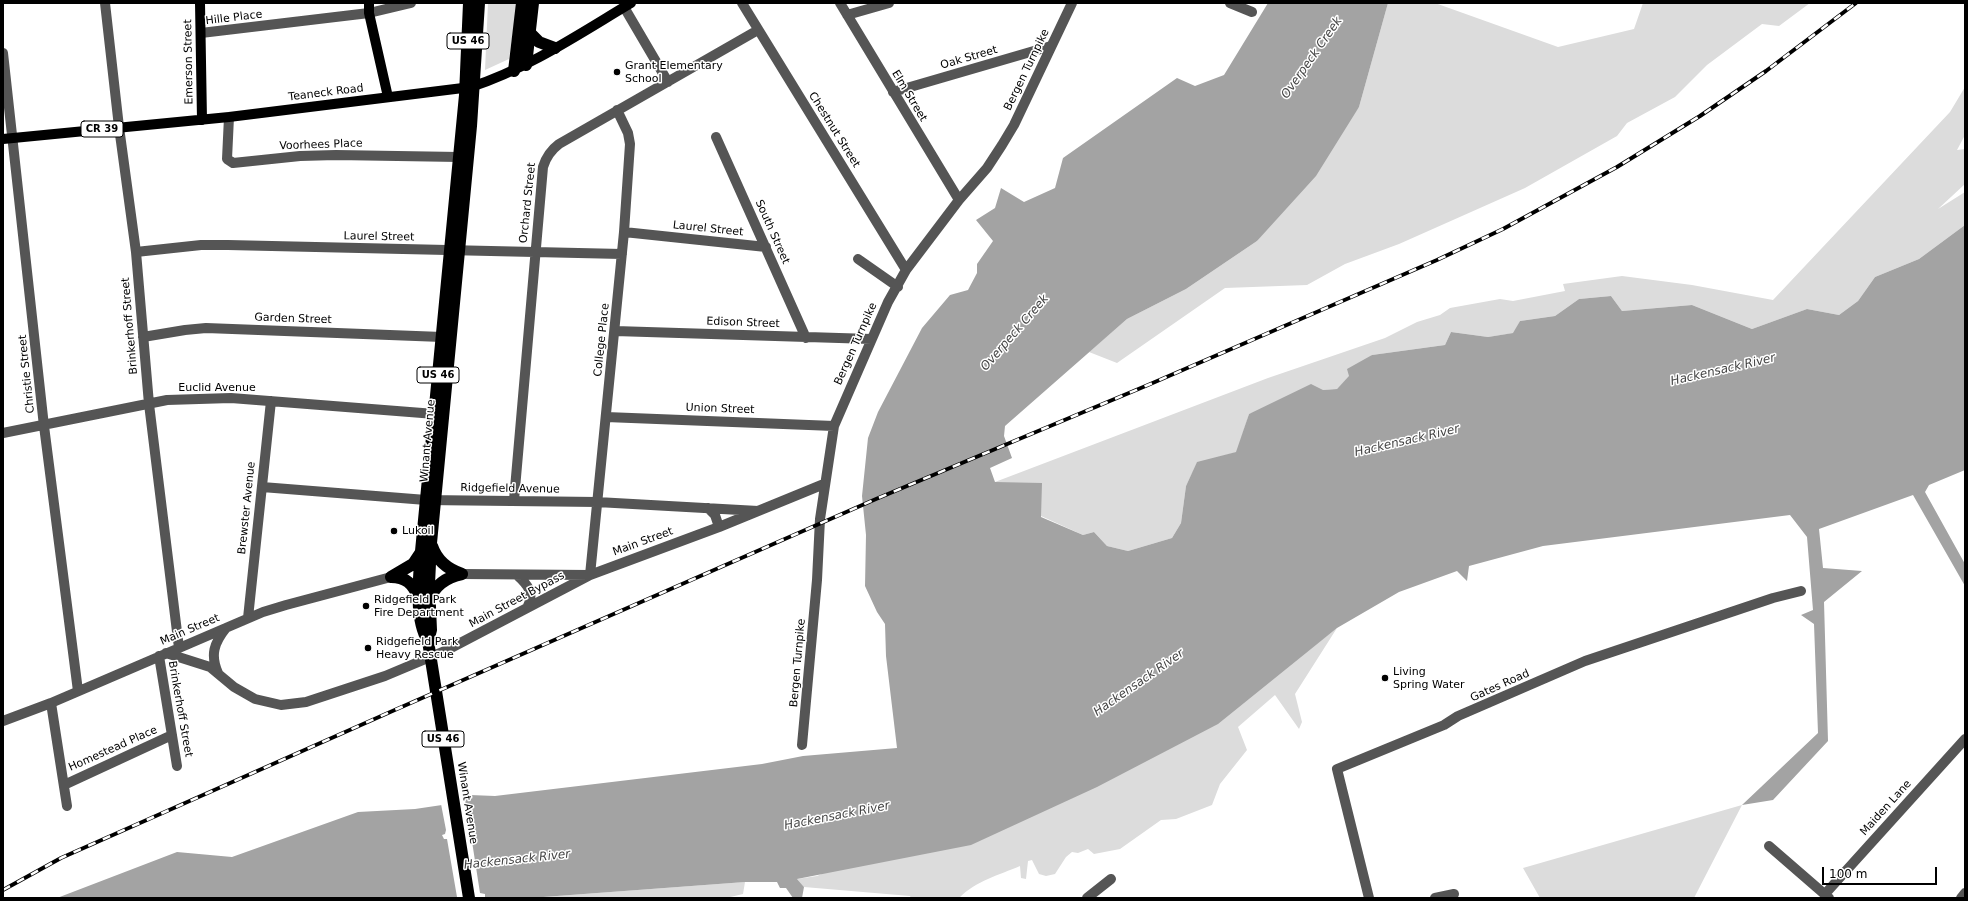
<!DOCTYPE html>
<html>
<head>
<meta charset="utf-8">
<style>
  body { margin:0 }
  #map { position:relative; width:1968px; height:901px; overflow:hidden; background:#fff; font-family:"DejaVu Sans",sans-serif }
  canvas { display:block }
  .frame { position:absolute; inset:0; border:4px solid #000; pointer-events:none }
  .scale { position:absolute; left:1822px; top:867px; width:115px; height:18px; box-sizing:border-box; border:2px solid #000; border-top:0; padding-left:5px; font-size:12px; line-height:14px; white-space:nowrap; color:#000; -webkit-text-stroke:3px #fff; paint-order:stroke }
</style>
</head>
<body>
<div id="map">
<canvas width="1968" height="901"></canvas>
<div class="frame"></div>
<div class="scale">100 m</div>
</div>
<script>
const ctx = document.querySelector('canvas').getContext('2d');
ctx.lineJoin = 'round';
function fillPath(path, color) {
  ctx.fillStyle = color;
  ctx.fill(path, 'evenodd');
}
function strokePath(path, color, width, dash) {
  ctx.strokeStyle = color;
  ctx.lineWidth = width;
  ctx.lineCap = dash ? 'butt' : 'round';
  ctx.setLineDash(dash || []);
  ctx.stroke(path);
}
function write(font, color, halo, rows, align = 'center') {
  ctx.font = font + ' "DejaVu Sans",sans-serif';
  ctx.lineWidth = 3;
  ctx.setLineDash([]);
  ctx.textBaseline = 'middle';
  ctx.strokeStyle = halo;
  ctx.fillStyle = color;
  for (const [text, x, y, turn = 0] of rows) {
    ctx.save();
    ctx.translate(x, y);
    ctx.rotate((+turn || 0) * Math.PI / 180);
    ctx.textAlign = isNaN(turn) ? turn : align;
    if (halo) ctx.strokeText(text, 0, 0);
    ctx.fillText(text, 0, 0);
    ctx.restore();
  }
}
fillPath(new Path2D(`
  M 488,3 L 517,3 L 509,59 L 485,70 Z
  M 1388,3 L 1435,3 L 1558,47 L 1634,29 L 1643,3 L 1810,3 L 1779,26 L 1762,24 L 1707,65 L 1675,97 L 1627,123 L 1617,136 L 1525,188 L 1399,244 L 1345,264 L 1307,285 L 1225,288 L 1117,363 L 1089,352 L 1127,319 L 1186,289 L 1257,241 L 1359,107 Z
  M 1965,87 L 1965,135 L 1957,150 L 1965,149 L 1965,184 L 1938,209 L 1965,192 L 1965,225 L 1919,259 L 1875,277 L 1858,301 L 1839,315 L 1807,309 L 1752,329 L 1692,305 L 1622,311 L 1611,296 L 1579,299 L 1555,316 L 1520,321 L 1514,333 L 1488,337 L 1451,332 L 1445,345 L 1372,355 L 1337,389 L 1323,390 L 1249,414 L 1237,452 L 1197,463 L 1186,486 L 1181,523 L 1172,538 L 1128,551 L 1107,546 L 1094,532 L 1083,535 L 1041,516 L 995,482 L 1268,378 L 1385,338 L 1417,322 L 1440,315 L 1450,308 L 1500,299 L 1513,301 L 1565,291 L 1563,284 L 1622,276 L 1692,285 L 1773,300 L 1950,112 Z
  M 1337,628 L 1295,694 L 1302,722 L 1299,729 L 1275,695 L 1238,727 L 1247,750 L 1220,784 L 1212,805 L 1176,819 L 1161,820 L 1120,849 L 1094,854 L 1088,849 L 1078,853 L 1072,852 L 1066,857 L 1055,874 L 1046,876 L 1039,874 L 1032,860 L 1028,861 L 1026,879 L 1021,878 L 1020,866 C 999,875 976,881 959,898 L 911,898 L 910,896 L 804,887 L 797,879 L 817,876 L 1280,672 Z
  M 1742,805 L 1694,898 L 1540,898 L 1523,868 Z
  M 745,882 L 743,894 L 726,898 L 530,898 Z`), '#dcdcdc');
fillPath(new Path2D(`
  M 1268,3 L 1388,3 L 1359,107 L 1316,176 L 1257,241 L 1186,289 L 1127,319 L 1005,426 L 1004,436 L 1012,458 L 990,468 L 995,482 L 1042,483 L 1041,517 L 1083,535 L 1094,532 L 1107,546 L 1128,551 L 1172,538 L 1181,523 L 1186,486 L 1197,462 L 1236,452 L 1249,414 L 1311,384 L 1323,390 L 1337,389 L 1349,376 L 1347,369 L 1372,355 L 1445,345 L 1451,332 L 1488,337 L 1513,333 L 1520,321 L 1555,316 L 1579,299 L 1611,296 L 1622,311 L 1692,305 L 1752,329 L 1807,309 L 1839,315 L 1858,301 L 1875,277 L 1919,259 L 1965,225 L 1965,470 L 1929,485 L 1925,492 L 1965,564 L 1965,586 L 1913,495 L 1819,529 L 1823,568 L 1862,571 L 1824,602 L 1828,741 L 1773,800 L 1742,805 L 1818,733 L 1814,624 L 1801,615 L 1813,610 L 1807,537 L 1790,515 L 1543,546 L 1469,566 L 1467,581 L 1457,571 L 1399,592 L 1337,628 L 1218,724 L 1097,787 L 971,845 L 797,879 L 804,887 L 802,898 L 793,898 L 786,888 L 780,888 L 777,882 L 745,882 L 530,898 L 57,898 L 177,852 L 232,857 L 358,812 L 415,809 L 442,805 L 470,795 L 495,796 L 762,764 L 803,756 L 897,748 L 886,656 L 885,624 L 877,612 L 865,586 L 866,535 L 862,496 L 868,438 L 878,412 L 922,328 L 950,295 L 968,290 L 977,273 L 977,264 L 993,241 L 976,220 L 995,208 L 1001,188 L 1024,202 L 1055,188 L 1063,158 L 1177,78 L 1195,86 L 1224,75 Z`), '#a3a3a3');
fillPath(new Path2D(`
  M 464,795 L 469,825 L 475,833 L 471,835 L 480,893 L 485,894 L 485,897 L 482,898 L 454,898 L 457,897 L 447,839 L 444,839 L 442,835 L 445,834 L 446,830 L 441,804 Z`), '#fff');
strokePath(new Path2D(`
  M 105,3 L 119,127 L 136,252 L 149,404 L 179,648
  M 742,3 L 906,270
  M 840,3 L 959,200
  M 1230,3 L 1252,12
  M 624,7 L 668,82
  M 847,15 L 889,3
  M 201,33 L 369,13 L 411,3
  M 3,53 L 44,426 L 78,691
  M 893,92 L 1051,46
  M 229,117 L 227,159 L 233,163 L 300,156 L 336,155 L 459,157
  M 716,137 L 806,338
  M 624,232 L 766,247
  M 136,252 L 201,245 L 228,245 L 622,254
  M 858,259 L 898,287
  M 615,331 L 871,339
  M 143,337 L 185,330 L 206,328 L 442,337
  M 606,417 L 834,426
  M 3,433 L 167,400 L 231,398 L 435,414
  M 262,487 L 426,500 L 597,502 L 758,511
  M 514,500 L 543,167 C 546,157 551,150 559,144 L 758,30
  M 708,508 L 715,515 L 719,527
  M 462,574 L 590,575 L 719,527 L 824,484
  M 517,575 C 528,585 535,593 527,608
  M 590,575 L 624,232 L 630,144 L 628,133 L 617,110
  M 248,618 L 271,401
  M 166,653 L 210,667 L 234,687 L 255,699 L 281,705 L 306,702 L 385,676 L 447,650 L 590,575
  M 159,656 L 177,766
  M 218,673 C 210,655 214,643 226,628
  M 51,703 L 67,806
  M 3,721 L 51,703 L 263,612 L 286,605 L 391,577
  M 802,745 L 817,580 L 820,519 L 834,426 L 888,302 L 906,270 L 959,200 L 987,168 L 1002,145 L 1014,125 L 1072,3
  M 64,785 L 172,735
  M 1769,846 L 1829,898
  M 1825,894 L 1965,739
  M 1087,898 L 1111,879
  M 1369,898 L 1337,769 L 1444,725 L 1458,716 L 1585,661 L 1773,598 L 1801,591
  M 1435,898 L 1454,894
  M 1961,898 L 1965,893`), '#555', 10);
strokePath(new Path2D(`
  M 200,3 L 202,120
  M 369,3 L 369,13 L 388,97
  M 3,139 L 229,117 L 471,87 C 529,68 579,34 631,3`), '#000', 10);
strokePath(new Path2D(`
  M 469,3 L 465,95 L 421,551 C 419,576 414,619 428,641 L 469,898
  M 529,32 L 539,42 L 555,48
  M 526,65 L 533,3
  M 514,71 L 522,3
  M 432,546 C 437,561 447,569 462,574
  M 391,577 C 406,577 413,584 418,597
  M 391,577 L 413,564 L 421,552
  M 429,600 C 435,585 447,577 462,574
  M 428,641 L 431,630 L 429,584 L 431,543 L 471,126 L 479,3`), '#000', 12);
const rail = new Path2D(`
  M 3,890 L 61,858 L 397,709 L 876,499 L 1148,385 L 1437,260 L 1503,229 L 1617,167 L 1700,116 L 1766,71 L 1856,3`);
strokePath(rail, '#000', 4);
strokePath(rail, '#fff', 2.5, [8]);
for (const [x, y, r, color] of [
  [617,72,4,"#000"],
  [394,531,4,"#000"],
  [366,606,4,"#000"],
  [368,648,4,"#000"],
  [1385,678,4,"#000"]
]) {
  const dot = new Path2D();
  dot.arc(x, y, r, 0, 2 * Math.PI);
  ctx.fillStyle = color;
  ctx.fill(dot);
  strokePath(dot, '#fff', 1.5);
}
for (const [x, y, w] of [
  [468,41,42],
  [102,129,42],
  [438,375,42],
  [443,739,42]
]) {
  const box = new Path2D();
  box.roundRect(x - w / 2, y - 8, w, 16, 3);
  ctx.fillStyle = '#fff';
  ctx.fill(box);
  strokePath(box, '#000', 1);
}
write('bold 10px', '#000', null, [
  ["US 46",468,41],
  ["CR 39",102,129],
  ["US 46",438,375],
  ["US 46",443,739]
]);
write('11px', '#000', '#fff', [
  ["Hille Place",234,18,-7],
  ["Oak Street",969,58,-16],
  ["Emerson Street",189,62,-91],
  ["Bergen Turnpike",1027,70,-64],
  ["Teaneck Road",326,93,-7],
  ["Elm Street",909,96,59],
  ["Chestnut Street",834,130,58],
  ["Voorhees Place",321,145,-2],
  ["Orchard Street",528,203,-84],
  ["Laurel Street",708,229,6],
  ["South Street",772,232,66],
  ["Laurel Street",379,237,1],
  ["Garden Street",293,319,2],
  ["Edison Street",743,323,2],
  ["Brinkerhoff Street",130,326,-95],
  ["College Place",602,340,-84],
  ["Bergen Turnpike",856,344,-66],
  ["Christie Street",27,374,-96],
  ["Euclid Avenue",217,388],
  ["Union Street",720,409,2],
  ["Winant Avenue",428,441,-85],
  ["Ridgefield Avenue",510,489,1],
  ["Brewster Avenue",247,508,-84],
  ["Main Street",643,542,-20],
  ["Main Street Bypass",517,600,-28],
  ["Main Street",190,630,-23],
  ["Bergen Turnpike",798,663,-85],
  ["Gates Road",1500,686,-24],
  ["Brinkerhoff Street",180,709,80],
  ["Homestead Place",113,749,-24],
  ["Winant Avenue",467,803,81],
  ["Maiden Lane",1886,808,-48]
]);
write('11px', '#000', '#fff', [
  ["Grant Elementary",625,66],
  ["School",625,79],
  ["Lukoil",402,531],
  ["Ridgefield Park",374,600],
  ["Fire Department",374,613],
  ["Ridgefield Park",376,642],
  ["Heavy Rescue",376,655],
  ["Living",1393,672],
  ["Spring Water",1393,685]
], 'left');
write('italic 12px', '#444', '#fff', [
  ["Overpeck Creek",1312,58,-55],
  ["Overpeck Creek",1015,333,-49],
  ["Hackensack River",1723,370,-13],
  ["Hackensack River",1407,441,-13],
  ["Hackensack River",1139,683,-35],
  ["Hackensack River",837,816,-11],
  ["Hackensack River",517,860,-6]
]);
</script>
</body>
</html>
